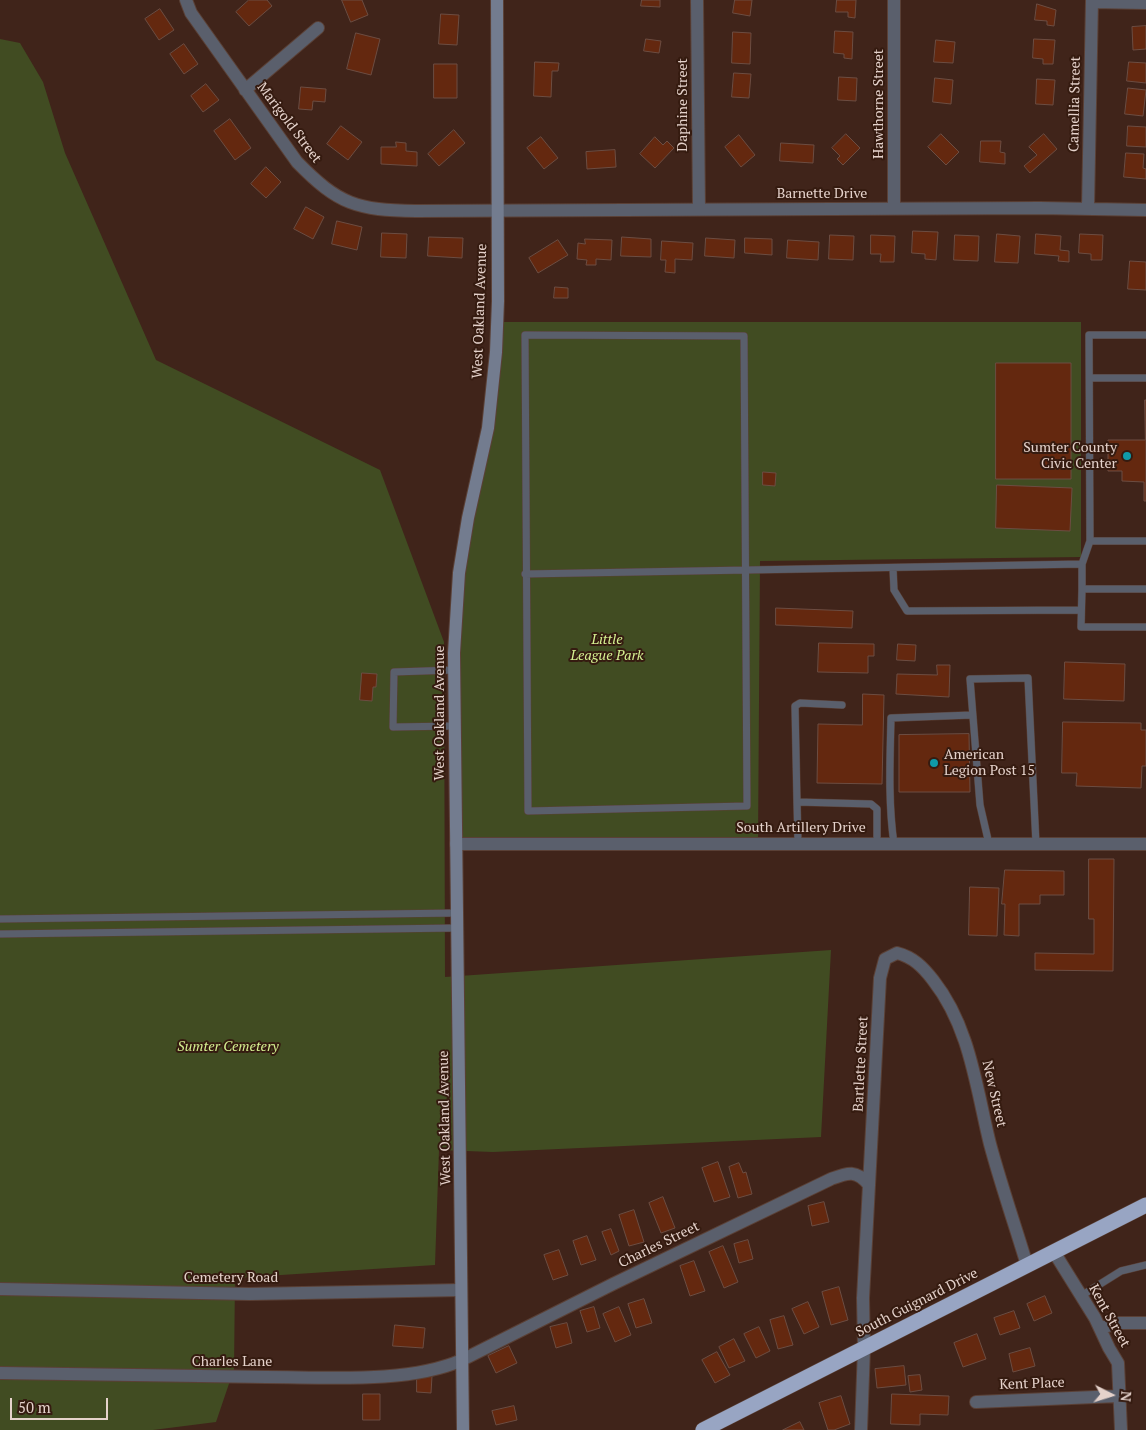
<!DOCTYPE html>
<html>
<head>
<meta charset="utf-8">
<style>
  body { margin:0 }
  #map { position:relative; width:1146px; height:1430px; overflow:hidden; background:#40241a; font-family:"PT Serif",serif }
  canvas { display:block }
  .north { position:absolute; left:1086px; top:1370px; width:50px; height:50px; -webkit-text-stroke:4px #351b10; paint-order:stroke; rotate:95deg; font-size:14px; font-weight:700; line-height:20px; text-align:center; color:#e5d2cb }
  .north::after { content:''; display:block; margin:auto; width:18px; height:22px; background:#e5d2cb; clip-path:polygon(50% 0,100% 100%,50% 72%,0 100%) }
  .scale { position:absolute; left:10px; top:1398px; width:98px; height:22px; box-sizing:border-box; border:2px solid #e5d2cb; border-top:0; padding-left:6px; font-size:15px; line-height:18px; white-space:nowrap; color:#e5d2cb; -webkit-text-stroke:4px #351b10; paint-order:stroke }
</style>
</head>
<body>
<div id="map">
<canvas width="1146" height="1430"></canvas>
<div class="north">N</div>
<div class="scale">50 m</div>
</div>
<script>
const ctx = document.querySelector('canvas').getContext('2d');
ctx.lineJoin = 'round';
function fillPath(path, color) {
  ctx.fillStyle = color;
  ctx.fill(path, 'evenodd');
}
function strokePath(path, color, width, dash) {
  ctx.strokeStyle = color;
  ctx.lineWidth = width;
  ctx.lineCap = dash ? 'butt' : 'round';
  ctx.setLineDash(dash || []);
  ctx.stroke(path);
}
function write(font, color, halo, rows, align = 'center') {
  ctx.font = font + ' "PT Serif",serif';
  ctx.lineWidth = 4;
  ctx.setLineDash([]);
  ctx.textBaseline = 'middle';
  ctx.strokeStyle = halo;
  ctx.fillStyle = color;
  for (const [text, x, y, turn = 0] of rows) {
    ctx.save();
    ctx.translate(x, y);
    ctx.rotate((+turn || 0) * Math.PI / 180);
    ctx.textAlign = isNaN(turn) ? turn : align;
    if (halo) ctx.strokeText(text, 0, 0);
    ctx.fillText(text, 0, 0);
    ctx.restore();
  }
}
fillPath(new Path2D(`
  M 0,39 L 20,43 L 43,82 L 65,153 L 156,360 L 380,470 L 444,642 L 445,977 L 831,950 L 821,1137 L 493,1152 L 439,1150 L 435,1265 L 235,1278 L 234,1369 L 216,1422 L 153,1430 L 0,1430 Z
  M 497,322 L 1081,322 L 1081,557 L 760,561 L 758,843 L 456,844 L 456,603 L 484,452 Z`), '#414c22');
const building = new Path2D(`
  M 249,0 L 267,0 L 272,6 L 249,26 L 236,12 Z
  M 342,0 L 362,0 L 368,15 L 351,22 Z
  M 642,0 L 660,0 L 660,7 L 641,6 Z
  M 735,0 L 752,0 L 750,16 L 733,13 Z
  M 837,0 L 856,0 L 855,18 L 848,17 L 848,12 L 836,12 Z
  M 1037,4 L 1056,10 L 1054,26 L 1047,25 L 1047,21 L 1035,20 Z
  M 160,9 L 174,30 L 159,40 L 145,19 Z
  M 441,14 L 459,15 L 457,45 L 439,44 Z
  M 1146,26 L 1146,49 L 1133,50 L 1132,27 Z
  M 835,31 L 853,32 L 852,59 L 844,58 L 844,54 L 834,53 Z
  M 733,32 L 751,33 L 750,64 L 732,63 Z
  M 356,33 L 380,39 L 371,75 L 347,69 Z
  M 646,39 L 661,41 L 659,53 L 644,51 Z
  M 1034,39 L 1055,40 L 1053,64 L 1043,64 L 1043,59 L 1033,58 Z
  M 936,40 L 955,42 L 953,63 L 934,62 Z
  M 184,44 L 198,64 L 184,74 L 170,54 Z
  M 535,62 L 559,63 L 558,71 L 552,71 L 551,97 L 534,96 Z
  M 1129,62 L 1146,63 L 1146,83 L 1127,81 Z
  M 434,64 L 457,64 L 457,98 L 434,98 Z
  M 734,73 L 751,74 L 749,98 L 732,97 Z
  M 839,77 L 857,78 L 856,101 L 838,100 Z
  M 935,78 L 953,80 L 951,104 L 933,102 Z
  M 1037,79 L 1055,80 L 1053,105 L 1036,104 Z
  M 206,84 L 219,100 L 203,112 L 191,96 Z
  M 301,87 L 326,89 L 325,102 L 313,101 L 312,110 L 299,109 Z
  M 1128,88 L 1146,90 L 1143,116 L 1125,114 Z
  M 230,119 L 251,148 L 235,160 L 214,131 Z
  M 341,126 L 362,142 L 348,160 L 327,144 Z
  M 1128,126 L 1146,127 L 1146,147 L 1127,146 Z
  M 454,130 L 465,143 L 439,166 L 428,154 Z
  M 846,134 L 860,148 L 843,165 L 837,159 L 840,156 L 832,148 Z
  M 941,134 L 959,152 L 946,165 L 928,147 Z
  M 1044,134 L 1057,149 L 1030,173 L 1024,166 L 1037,155 L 1029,147 Z
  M 739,135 L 755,155 L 741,167 L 725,147 Z
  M 541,137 L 558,158 L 544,169 L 527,148 Z
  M 655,137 L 663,145 L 667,141 L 674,148 L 655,168 L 640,154 Z
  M 981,141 L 1001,141 L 1000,152 L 1005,153 L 1005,164 L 980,162 Z
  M 396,142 L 406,143 L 406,151 L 417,152 L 417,166 L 381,164 L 381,147 L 396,147 Z
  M 781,143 L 814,145 L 813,163 L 780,161 Z
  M 615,150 L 616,167 L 587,169 L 586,152 Z
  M 1126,153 L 1144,154 L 1143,168 L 1146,169 L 1146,179 L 1124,177 Z
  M 266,167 L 281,182 L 266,198 L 251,184 Z
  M 306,207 L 324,217 L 313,239 L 294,229 Z
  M 337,221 L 362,227 L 357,250 L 332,244 Z
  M 913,231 L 938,232 L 936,260 L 925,259 L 925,254 L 912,253 Z
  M 382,233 L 407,234 L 406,258 L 381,257 Z
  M 997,234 L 1020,236 L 1018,263 L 995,262 Z
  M 1036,234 L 1061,236 L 1060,250 L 1069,251 L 1069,262 L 1058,261 L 1059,256 L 1035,254 Z
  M 1080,234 L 1103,235 L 1102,260 L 1091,260 L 1091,254 L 1079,253 Z
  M 830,235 L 854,236 L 853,260 L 829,259 Z
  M 871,235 L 895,236 L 894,262 L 880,262 L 881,254 L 871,254 Z
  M 955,235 L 979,236 L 978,261 L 954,260 Z
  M 429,237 L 463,238 L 462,258 L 428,256 Z
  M 622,237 L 651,239 L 651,257 L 621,256 Z
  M 706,238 L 735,240 L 734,258 L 705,256 Z
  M 745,238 L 772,239 L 772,255 L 745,253 Z
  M 585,239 L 612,240 L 611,260 L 596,259 L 596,265 L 586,265 L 587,260 L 577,259 L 578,243 L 585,244 Z
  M 558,240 L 568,255 L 538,273 L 529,258 Z
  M 788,240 L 819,242 L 818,260 L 787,258 Z
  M 662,241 L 693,243 L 692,260 L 675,259 L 675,273 L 665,272 L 666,260 L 661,260 Z
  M 1130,261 L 1146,262 L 1146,290 L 1128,289 Z
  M 555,287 L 568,288 L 568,298 L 554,298 Z
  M 996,363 L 1071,363 L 1071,479 L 996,479 Z
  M 1145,400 L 1146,400 L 1146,501 L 1144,501 L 1144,482 L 1122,481 L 1122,471 L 1108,471 L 1108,440 L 1145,440 Z
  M 763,472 L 776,473 L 775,486 L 763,485 Z
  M 997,485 L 1072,488 L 1070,531 L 996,528 Z
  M 776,608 L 853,611 L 852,628 L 776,625 Z
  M 819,643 L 874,644 L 874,656 L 868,656 L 868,673 L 818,672 Z
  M 898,644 L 916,645 L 915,661 L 897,660 Z
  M 1065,662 L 1125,664 L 1124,701 L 1064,699 Z
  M 937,665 L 950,665 L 949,697 L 896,694 L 897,674 L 937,675 Z
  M 362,673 L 377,674 L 376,687 L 373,687 L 372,701 L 360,700 Z
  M 863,694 L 884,695 L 882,784 L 817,783 L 818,724 L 862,725 Z
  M 1063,722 L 1141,723 L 1141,730 L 1146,730 L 1146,766 L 1142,766 L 1141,788 L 1076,786 L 1077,773 L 1062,773 Z
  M 969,734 L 970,792 L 899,792 L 899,735 Z
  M 1089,859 L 1114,859 L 1113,971 L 1035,970 L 1035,953 L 1094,954 L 1094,919 L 1089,919 Z
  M 1005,870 L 1064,871 L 1064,895 L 1040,895 L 1040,904 L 1019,904 L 1019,936 L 1004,935 L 1005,904 L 1002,904 Z
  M 970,887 L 999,888 L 997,936 L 969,935 Z
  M 718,1162 L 730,1197 L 714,1202 L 702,1168 Z
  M 739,1163 L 743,1173 L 746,1172 L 752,1194 L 738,1198 L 729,1167 Z
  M 663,1197 L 675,1228 L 661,1233 L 649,1203 Z
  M 824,1202 L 829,1222 L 812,1226 L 808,1206 Z
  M 634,1210 L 644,1242 L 629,1246 L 619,1215 Z
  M 611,1229 L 619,1251 L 611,1255 L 602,1232 Z
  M 587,1236 L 596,1260 L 581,1265 L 573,1241 Z
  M 748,1240 L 753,1259 L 739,1263 L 734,1244 Z
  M 723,1246 L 738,1282 L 724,1288 L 709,1252 Z
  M 559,1250 L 568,1275 L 553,1280 L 544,1255 Z
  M 694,1261 L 705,1291 L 690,1296 L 680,1266 Z
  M 839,1287 L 848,1320 L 831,1325 L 822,1292 Z
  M 1045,1296 L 1052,1313 L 1034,1321 L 1027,1304 Z
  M 644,1299 L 652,1323 L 636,1328 L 628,1304 Z
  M 808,1302 L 819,1327 L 804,1334 L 792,1309 Z
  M 594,1307 L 600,1328 L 587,1332 L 580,1311 Z
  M 619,1307 L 631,1335 L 615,1342 L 603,1314 Z
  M 1014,1311 L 1020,1328 L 1000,1335 L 994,1318 Z
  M 784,1316 L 793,1345 L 778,1349 L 770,1320 Z
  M 567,1323 L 572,1343 L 556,1348 L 550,1327 Z
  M 395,1325 L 425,1328 L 423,1348 L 393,1346 Z
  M 759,1327 L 770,1351 L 756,1358 L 744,1334 Z
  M 977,1334 L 986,1359 L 963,1367 L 954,1343 Z
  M 734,1339 L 745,1361 L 729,1368 L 719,1347 Z
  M 509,1346 L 517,1363 L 496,1373 L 488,1356 Z
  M 1030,1348 L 1035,1366 L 1013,1372 L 1009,1354 Z
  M 717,1352 L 730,1375 L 715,1383 L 702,1360 Z
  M 904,1366 L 906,1385 L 877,1388 L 875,1369 Z
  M 417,1375 L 432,1376 L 431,1393 L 417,1392 Z
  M 920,1375 L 922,1390 L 910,1392 L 908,1376 Z
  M 363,1394 L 380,1394 L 380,1420 L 363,1420 Z
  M 892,1394 L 949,1396 L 948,1415 L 920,1414 L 920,1425 L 891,1424 Z
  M 841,1396 L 850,1424 L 834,1430 L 828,1430 L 819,1403 Z
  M 514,1406 L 517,1420 L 496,1425 L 492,1411 Z
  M 800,1422 L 804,1430 L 783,1430 Z`);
fillPath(building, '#64280f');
strokePath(building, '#6c4d42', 1);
const lane = new Path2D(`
  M 525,335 L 744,336 L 747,806 L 528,811 Z
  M 1090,378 L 1146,378
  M 1090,541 L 1146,541
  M 1082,564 L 1090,541 L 1089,335 L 1146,335
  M 893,568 L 894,590 L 907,611 L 1081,610
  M 525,574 L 1082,564 L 1082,589 L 1146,589
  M 1082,589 L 1081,627 L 1146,627
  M 454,670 L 394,672 L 393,727 L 454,726
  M 797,802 L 795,706 L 800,703 L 842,705
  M 798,843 L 797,802 L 871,804 L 877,809 L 877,844
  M 894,844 C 888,802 890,760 891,718 L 972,715
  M 989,844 L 980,805 L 970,679 L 1028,678 L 1036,844
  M 0,919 L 457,913
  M 0,934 L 457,928
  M 1081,1296 L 1121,1271 L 1146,1265`);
const street = new Path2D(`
  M 186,0 L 191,13 L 297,162 C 339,205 357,210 416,211 L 1040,208 L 1146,210
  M 697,0 L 699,209
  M 1092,2 L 1146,3
  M 245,90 L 318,28
  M 894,208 L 894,0
  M 1088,208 L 1092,0
  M 456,844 L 1146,844
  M 1054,1252 L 1095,1318 L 1109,1348 L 1118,1363 L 1121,1430
  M 0,1289 L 250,1294 L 461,1290
  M 1100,1328 L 1119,1323 L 1146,1323
  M 0,1373 C 89,1375 178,1376 266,1377 C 325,1377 408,1384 462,1360 L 613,1284 L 831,1179 C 847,1173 856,1169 869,1185
  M 976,1402 L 1119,1396
  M 861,1430 L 864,1348 L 863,1298 L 880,978 L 885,959 L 897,953 C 913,957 923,967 933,980 C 970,1027 976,1087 990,1144 C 1001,1185 1015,1225 1027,1265`);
const secondary = new Path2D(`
  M 463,1430 L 454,653 L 459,573 L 468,518 L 488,428 L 496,352 L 498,301 L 497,0`);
const highway = new Path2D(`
  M 703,1430 L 1146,1205`);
strokePath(lane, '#5a4036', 8);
strokePath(street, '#5a4036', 14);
strokePath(secondary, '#5a4036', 14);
strokePath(highway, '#5a4036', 16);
strokePath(lane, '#5a5f6c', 7);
strokePath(street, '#5a5f6c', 12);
strokePath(secondary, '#737c8f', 12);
strokePath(highway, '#98a5c3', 15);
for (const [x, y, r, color] of [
  [1127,456,5,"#0f9aa8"],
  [934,763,5,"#0f9aa8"]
]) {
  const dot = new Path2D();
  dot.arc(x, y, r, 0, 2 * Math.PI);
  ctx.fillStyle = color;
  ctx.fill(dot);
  strokePath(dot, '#351b10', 2);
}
write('14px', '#e5d2cb', '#351b10', [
  ["Hawthorne Street",879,104,-90],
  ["Camellia Street",1075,104,-89],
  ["Daphine Street",683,105,-90],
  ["Marigold Street",289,123,53],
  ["Barnette Drive",822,194],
  ["West Oakland Avenue",480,311,-88],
  ["West Oakland Avenue",440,713,-90],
  ["South Artillery Drive",801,828],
  ["Bartlette Street",861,1064,-87],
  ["New Street",994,1094,77],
  ["West Oakland Avenue",445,1118,-91],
  ["Charles Street",659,1245,-26],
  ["Cemetery Road",231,1278],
  ["South Guignard Drive",917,1303,-27],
  ["Kent Street",1109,1316,61],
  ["Charles Lane",232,1362],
  ["Kent Place",1032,1384,-2]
]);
write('14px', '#e5d2cb', '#351b10', [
  ["Sumter County",1117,448],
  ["Civic Center",1117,464],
  ["American",944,755,"left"],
  ["Legion Post 15",944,771,"left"]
], 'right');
write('italic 14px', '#d5f191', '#351b10', [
  ["Little",607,640],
  ["League Park",607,656],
  ["Sumter Cemetery",228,1047]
]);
</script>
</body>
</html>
